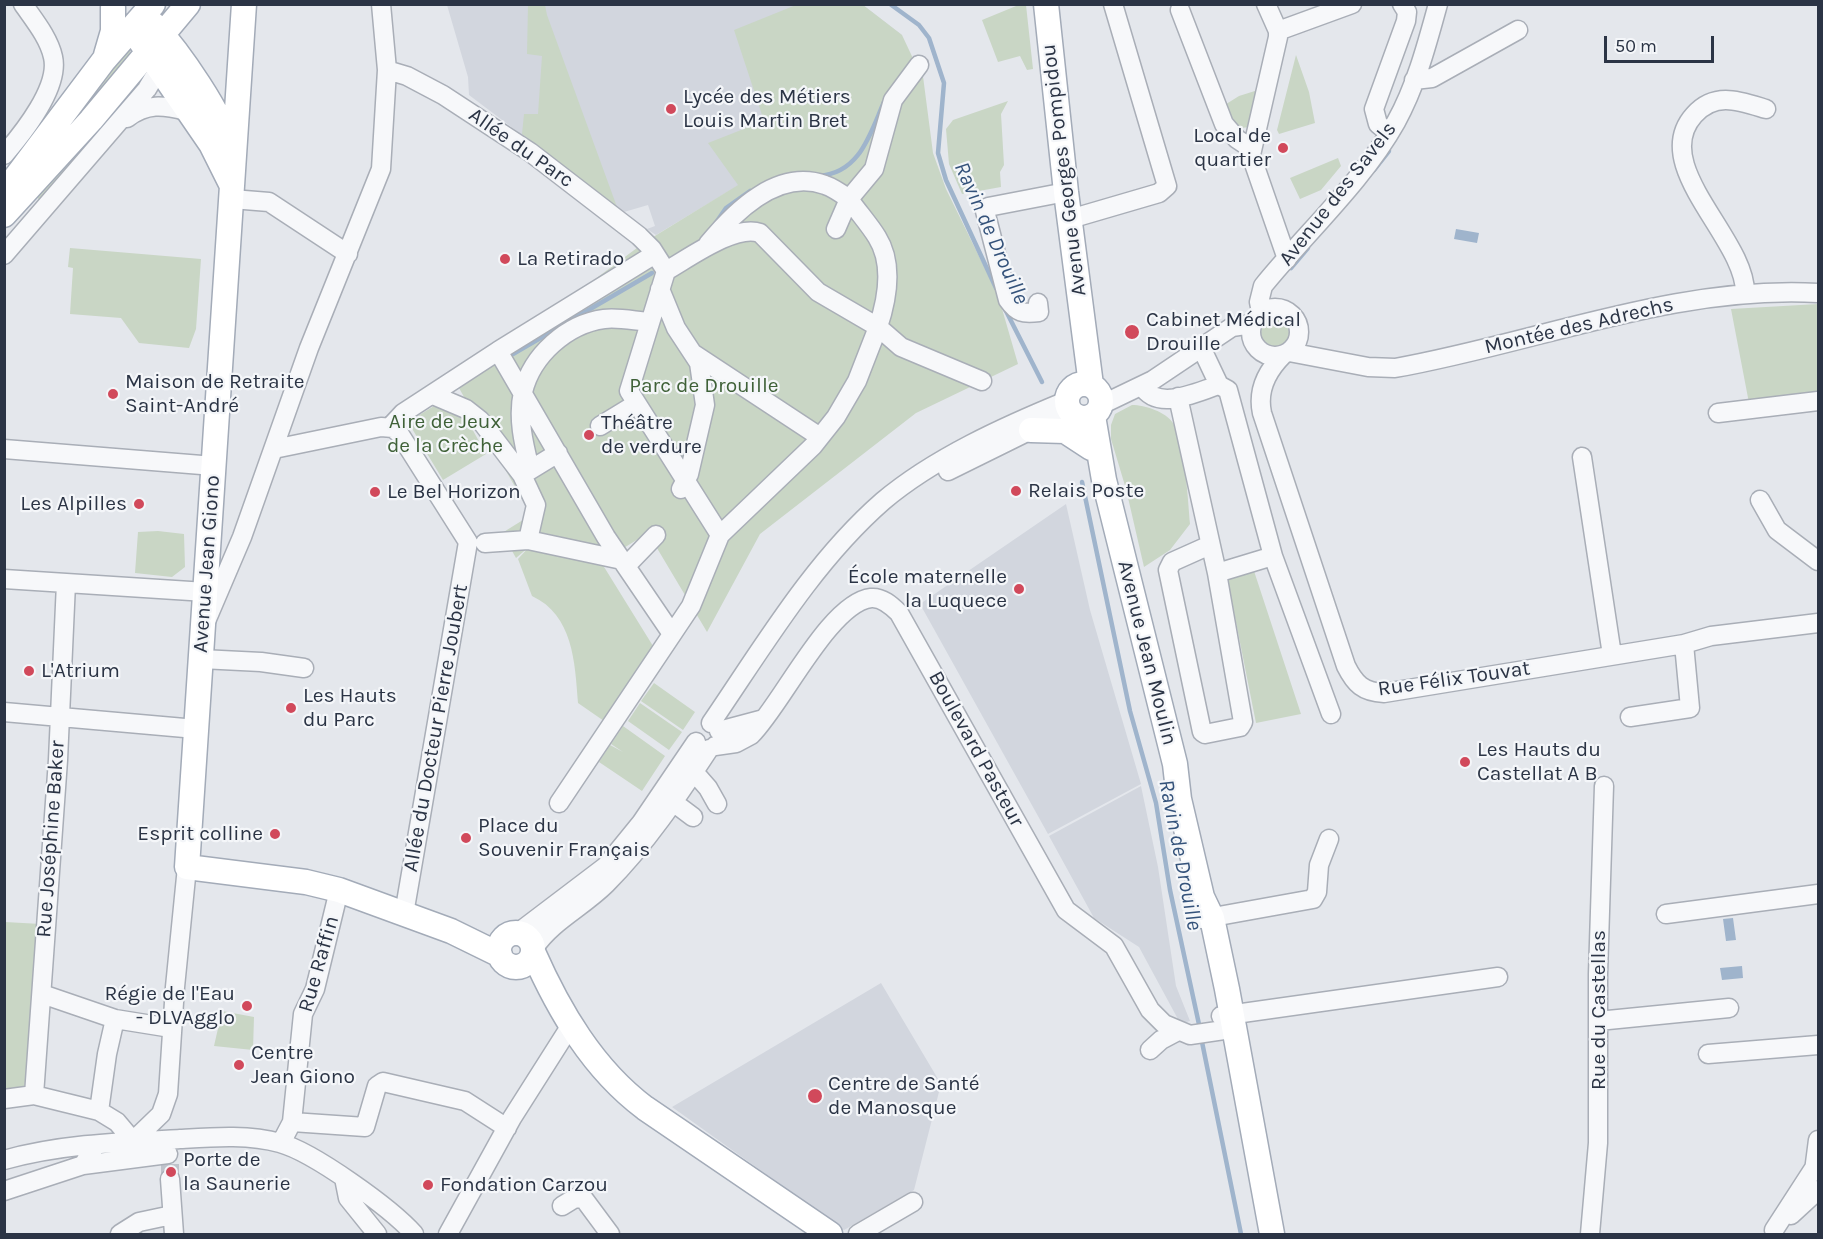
<!DOCTYPE html>
<html>
<head>
<meta charset="utf-8">
<style>
  body { margin:0 }
  #map { position:relative; width:1823px; height:1239px; overflow:hidden; background:#e4e7ec; font-family:Karla,sans-serif }
  canvas { display:block }
  .frame { position:absolute; inset:0; border:6px solid #2b3445; pointer-events:none }
  .scale { position:absolute; left:1604px; top:36px; width:110px; height:27px; box-sizing:border-box; border:3px solid #2b3445; border-top:0; padding-left:8px; font-size:18px; line-height:21px; white-space:nowrap; color:#2b3445; -webkit-text-stroke:4px #f4f6f9; paint-order:stroke }
</style>
</head>
<body>
<div id="map">
<canvas width="1823" height="1239"></canvas>
<div class="frame"></div>
<div class="scale">50 m</div>
</div>
<script>
const ctx = document.querySelector('canvas').getContext('2d');
ctx.lineJoin = 'round';
function fillPath(path, color) {
  ctx.fillStyle = color;
  ctx.fill(path, 'evenodd');
}
function strokePath(path, color, width, dash) {
  ctx.strokeStyle = color;
  ctx.lineWidth = width;
  ctx.lineCap = dash ? 'butt' : 'round';
  ctx.setLineDash(dash || []);
  ctx.stroke(path);
}
function write(font, color, halo, rows, align = 'center') {
  ctx.font = font + ' Karla,sans-serif';
  ctx.lineWidth = 4.5;
  ctx.setLineDash([]);
  ctx.textBaseline = 'middle';
  ctx.strokeStyle = halo;
  ctx.fillStyle = color;
  for (const [text, x, y, turn = 0] of rows) {
    ctx.save();
    ctx.translate(x, y);
    ctx.rotate((+turn || 0) * Math.PI / 180);
    ctx.textAlign = isNaN(turn) ? turn : align;
    if (halo) ctx.strokeText(text, 0, 0);
    ctx.fillText(text, 0, 0);
    ctx.restore();
  }
}
fillPath(new Path2D(`
  M 447,5 L 863,5 L 902,35 L 739,185 L 656,235 L 647,229 L 655,226 L 648,205 L 624,212 L 469,95 L 468,77 Z
  M 1066,504 L 1090,610 L 1141,784 L 1048,834 L 920,604 Z
  M 1141,786 L 1158,867 L 1176,986 L 1190,1021 L 1183,1023 L 1179,1021 L 1139,947 L 1094,918 L 1049,836 Z
  M 881,983 L 941,1084 L 914,1190 L 844,1230 L 672,1107 Z`), '#d2d6de');
fillPath(new Path2D(`
  M 1021,4 L 1026,5 L 1033,69 L 1027,70 L 1020,56 L 998,62 L 982,20 Z
  M 528,5 L 545,5 L 547,15 L 617,207 L 522,134 L 524,114 L 538,114 L 542,56 L 527,54 Z
  M 796,5 L 863,5 L 902,35 L 917,67 L 921,61 L 933,153 L 946,189 L 998,295 L 1018,364 L 916,413 L 760,534 L 707,632 L 648,533 L 601,562 L 653,646 L 604,721 L 578,703 C 575,662 573,615 532,596 L 518,559 L 530,546 L 516,558 L 502,533 L 531,515 L 455,381 L 545,311 L 579,291 L 645,242 L 738,185 L 708,143 L 764,121 L 734,30 Z
  M 126,45 L 134,57 L 37,169 Z
  M 1296,55 L 1309,92 L 1315,123 L 1279,134 L 1277,130 Z
  M 143,69 L 148,78 L 41,201 L 34,195 Z
  M 1258,90 L 1250,127 L 1232,129 L 1223,106 L 1239,96 Z
  M 1008,101 L 1001,114 L 1004,165 L 1000,172 L 1001,187 L 962,194 L 949,164 L 946,129 L 953,120 Z
  M 1338,158 L 1341,166 L 1321,190 L 1300,199 L 1290,178 Z
  M 70,248 L 201,259 L 196,329 L 189,348 L 139,343 L 121,318 L 70,314 L 73,268 L 68,267 Z
  M 1818,304 L 1818,395 L 1749,403 L 1731,309 Z
  M1261 333a14 14 0 1 1 28 0a14 14 0 1 1-28 0Z
  M 442,401 L 465,416 L 486,454 L 443,480 L 408,422 Z
  M 1132,405 C 1145,405 1166,412 1173,423 C 1185,443 1188,500 1190,524 L 1170,550 L 1144,567 L 1126,489 L 1111,439 L 1111,425 L 1115,414 Z
  M 158,531 L 184,534 L 185,567 L 172,577 L 135,573 L 138,532 Z
  M 1254,571 L 1301,714 L 1256,723 L 1227,577 Z
  M 654,683 L 695,712 L 683,730 L 641,701 Z
  M 640,703 L 682,732 L 669,750 L 628,721 Z
  M 623,726 L 665,756 L 642,791 L 599,762 L 610,745 L 623,752 L 611,744 Z
  M 5,922 L 41,924 L 24,1091 L 5,1093 Z
  M 222,1011 L 254,1017 L 253,1050 L 214,1046 Z`), '#c9d6c5');
fillPath(new Path2D(`
  M 1456,229 L 1479,233 L 1477,243 L 1454,239 Z
  M 1733,918 L 1736,940 L 1726,941 L 1723,919 Z
  M 1742,966 L 1743,978 L 1722,980 L 1720,968 Z`), '#9fb4cc');
strokePath(new Path2D(`
  M 890,4 L 919,25 L 929,38 L 944,83 L 938,153 L 946,180 L 996,288
  M 1374,170 L 1389,151
  M 819,176 C 860,173 870,134 884,102
  M 715,224 L 726,208 L 750,191
  M 1291,268 L 1308,248
  M 1005,309 L 1042,382
  M 513,354 L 652,273
  M 1082,482 L 1130,711 L 1156,803 L 1170,890 L 1200,1029
  M 1201,1037 L 1241,1234`), '#9fb4cc', 4.5);
strokePath(new Path2D(`
  M 170,1164 L 170,1179`), '#bfc3cb', 18, [18, 9]);
const minor = new Path2D(`
  M 1266,4 L 1278,31 L 1278,37 L 1251,155 L 1287,259
  M 1180,10 L 1224,124 L 1237,139 L 1252,149
  M 1278,31 L 1352,4
  M 387,70 L 407,76 L 443,95 L 530,152 L 639,236 L 652,249 L 666,271 L 629,391 L 720,535
  M 1414,80 L 1432,78 L 1518,30
  M 127,118 C 147,103 163,105 186,111
  M 1389,133 L 1378,124 L 1374,109 L 1406,21 L 1407,12 L 1402,4
  M 4,155 C 23,133 60,87 53,57 C 49,38 34,20 23,4
  M 232,199 L 269,202 L 348,254
  M 849,199 C 858,212 869,224 877,237 C 894,264 887,300 878,327 L 901,347 L 982,381
  M 1070,219 L 1159,193 L 1167,186 L 1113,4
  M 836,229 L 849,199
  M 708,244 C 735,211 778,168 825,185 C 834,188 842,194 849,199 L 874,169 L 893,100 L 919,65
  M 655,254 L 498,351 L 606,537 L 672,634
  M 4,255 L 147,89 L 159,69
  M 660,289 L 676,328 L 699,363 L 705,405 L 689,474 L 681,489
  M 1745,294 C 1747,239 1648,166 1694,115 C 1715,91 1740,101 1766,109
  M 1038,303 L 1039,312 C 1023,314 1017,313 1008,300 L 985,211 L 988,207 L 1066,192
  M1251 332a24 24 0 1 1 48 0a24 24 0 1 1-48 0Z
  M 1261,312 L 1259,302 L 1263,286 C 1306,233 1363,181 1396,122 C 1416,86 1427,44 1438,4
  M 1201,347 L 1219,385 L 1228,390 L 1273,556
  M 1289,352 L 1368,367 L 1395,368 C 1536,343 1674,285 1818,293
  M 694,354 L 820,437
  M 1283,355 C 1268,370 1257,390 1262,413 L 1346,666 C 1355,684 1363,692 1384,693 L 1684,644 L 1711,636 L 1818,623
  M 1142,386 C 1158,412 1196,392 1219,385
  M 433,395 L 466,409 L 480,420 L 522,475 L 558,453
  M 1178,397 L 1217,573 L 1243,722 L 1240,727 L 1205,734 L 1202,732 L 1168,570 L 1172,562 L 1210,545
  M 1101,405 L 1153,380 L 1232,327 L 1252,324
  M 1718,413 L 1818,401
  M 600,426 L 636,404
  M 390,427 L 403,413 L 498,351
  M 4,449 L 214,466
  M 274,449 L 381,427 L 393,428 L 399,433 L 468,542 L 404,914
  M 1582,457 L 1612,655
  M 530,469 C 524,445 517,418 523,392 C 532,355 567,324 604,319 C 618,317 635,321 650,322
  M 948,471 L 1031,430 L 1073,415
  M 522,475 L 536,505 L 528,540 L 622,560
  M 1760,500 L 1777,530 L 1818,561
  M 485,543 L 528,540
  M 626,566 L 656,535
  M 1217,573 L 1273,556 L 1331,714
  M 4,579 L 206,592
  M 207,619 L 242,537 L 309,348 L 381,169 L 387,70 L 381,4
  M 201,659 L 261,662 L 304,668
  M 4,712 L 196,729
  M 1630,717 L 1690,708 L 1684,644
  M 711,723 C 763,647 813,562 883,501 C 934,458 1005,426 1066,401
  M 719,731 L 764,719
  M 715,746 L 736,743 L 751,735 C 781,706 829,603 871,598 C 882,597 891,605 899,613 L 1066,910 L 1114,946 L 1150,1010 L 1164,1024 L 1190,1035 L 1224,1030
  M 694,772 L 708,788 L 717,804
  M 673,802 L 693,817
  M 559,803 L 691,606 L 720,535 L 813,446 L 836,417 L 857,381 L 878,327 L 818,292 L 760,233 C 735,224 689,258 666,271
  M 1666,914 L 1818,894
  M 1202,919 L 1313,899 L 1317,892 L 1319,865 L 1329,839
  M 519,932 L 606,866 L 641,823 L 696,742
  M 534,948 C 552,921 583,907 606,884 C 646,844 678,796 709,749
  M 42,994 L 115,1019 L 171,1028
  M 1221,1016 L 1498,977
  M 1598,1021 L 1729,1008
  M 1150,1050 L 1161,1040 L 1178,1031
  M 1708,1054 L 1818,1045
  M 34,1095 L 58,760 L 66,583
  M 4,1099 L 34,1095 L 99,1111 L 117,1122 L 133,1141
  M 99,1111 L 107,1054 L 115,1019
  M 292,1122 L 365,1127 L 377,1086 L 383,1082 L 465,1101 L 507,1128
  M 133,1141 L 161,1114 L 168,1094 L 175,987 L 187,867
  M 281,1143 L 292,1122 L 303,1014 L 315,989 L 339,890
  M 4,1160 C 61,1144 122,1142 180,1139 C 212,1137 249,1134 280,1143 C 313,1152 391,1208 414,1234
  M 83,1165 L 168,1154
  M 1814,1171 L 1818,1140
  M 344,1178 L 348,1198 L 377,1234
  M 170,1179 L 174,1234
  M 4,1191 L 83,1165 L 95,1146
  M 562,1206 L 575,1198 L 584,1199 L 610,1234
  M 1791,1215 L 1818,1190
  M 1774,1230 L 1818,1162
  M 120,1234 L 139,1222 L 172,1215
  M 448,1234 L 512,1118 L 571,1025
  M 858,1234 L 913,1202
  M 1590,1234 L 1598,1143 L 1598,974 L 1604,786`);
const major = new Path2D(`
  M 244,4 L 187,867 L 306,882 L 339,890 L 451,931 L 500,955
  M 1046,4 L 1066,192 L 1091,385
  M 153,24 C 178,51 224,116 232,152
  M 141,42 L 211,144 L 231,184
  M 106,55 L 113,31 L 113,7
  M 4,193 L 104,60 L 153,4
  M 4,215 L 91,120 L 188,4
  M1067 401a17 17 0 1 1 34 0a17 17 0 1 1-34 0Z
  M 1093,416 L 1104,480 L 1175,764 L 1179,799 L 1202,897 L 1212,918 L 1227,989 L 1272,1234
  M 1031,430 L 1065,431 L 1091,448
  M499 950a17 17 0 1 1 34 0a17 17 0 1 1-34 0Z
  M 533,952 C 559,1011 593,1069 645,1108 L 830,1234`);
strokePath(minor, '#a9aeb7', 21);
strokePath(major, '#a3abb8', 27);
strokePath(minor, '#f7f8fa', 18);
strokePath(major, '#fff', 24);
for (const [x, y, r, color] of [
  [671,109,6,"#d1495b"],
  [1283,148,6,"#d1495b"],
  [505,259,6,"#d1495b"],
  [1132,332,8,"#d1495b"],
  [113,394,6,"#d1495b"],
  [589,435,6,"#d1495b"],
  [1016,491,6,"#d1495b"],
  [375,492,6,"#d1495b"],
  [139,504,6,"#d1495b"],
  [1019,589,6,"#d1495b"],
  [29,671,6,"#d1495b"],
  [291,708,6,"#d1495b"],
  [1465,762,6,"#d1495b"],
  [275,834,6,"#d1495b"],
  [466,838,6,"#d1495b"],
  [247,1006,6,"#d1495b"],
  [239,1065,6,"#d1495b"],
  [815,1096,8,"#d1495b"],
  [171,1172,6,"#d1495b"],
  [428,1185,6,"#d1495b"]
]) {
  const dot = new Path2D();
  dot.arc(x, y, r, 0, 2 * Math.PI);
  ctx.fillStyle = color;
  ctx.fill(dot);
  strokePath(dot, '#f4f6f9', 2);
}
write('21px', '#2b3445', '#f4f6f9', [
  ["Lycée des Métiers",683,97],
  ["Louis Martin Bret",683,121],
  ["Local de",1271,136,"right"],
  ["quartier",1271,160,"right"],
  ["La Retirado",517,259],
  ["Cabinet Médical",1146,320],
  ["Drouille",1146,344],
  ["Maison de Retraite",125,382],
  ["Saint-André",125,406],
  ["Théâtre",601,423],
  ["de verdure",601,447],
  ["Relais Poste",1028,491],
  ["Le Bel Horizon",387,492],
  ["Les Alpilles",127,504,"right"],
  ["École maternelle",1007,577,"right"],
  ["la Luquece",1007,601,"right"],
  ["L'Atrium",41,671],
  ["Les Hauts",303,696],
  ["du Parc",303,720],
  ["Les Hauts du",1477,750],
  ["Castellat A B",1477,774],
  ["Place du",478,826],
  ["Souvenir Français",478,850],
  ["Esprit colline",263,834,"right"],
  ["Régie de l'Eau",235,994,"right"],
  ["- DLVAgglo",235,1018,"right"],
  ["Centre",251,1053],
  ["Jean Giono",251,1077],
  ["Centre de Santé",828,1084],
  ["de Manosque",828,1108],
  ["Porte de",183,1160],
  ["la Saunerie",183,1184],
  ["Fondation Carzou",440,1185]
], 'left');
write('21px', '#2b3445', '#f4f6f9', [
  ["Allée du Parc",521,148,35],
  ["Avenue Georges Pompidou",1064,170,-97],
  ["Avenue des Savels",1338,194,-52],
  ["Montée des Adrechs",1579,326,-13],
  ["Avenue Jean Giono",207,564,-86],
  ["Avenue Jean Moulin",1147,653,76],
  ["Rue Félix Touvat",1454,679,-8],
  ["Allée du Docteur Pierre Joubert",436,728,-80],
  ["Boulevard Pasteur",976,749,61],
  ["Rue Joséphine Baker",51,839,-86],
  ["Rue Raffin",319,964,-74],
  ["Rue du Castellas",1599,1010,-90]
]);
write('21px', '#3f6138', '#f4f6f9', [
  ["Parc de Drouille",704,386],
  ["Aire de Jeux",445,422],
  ["de la Crèche",445,446]
]);
write('italic 22px', '#34527a', '#f4f6f9', [
  ["Ravin de Drouille",991,233,66],
  ["Ravin de Drouille",1180,855,79]
]);
</script>
</body>
</html>
